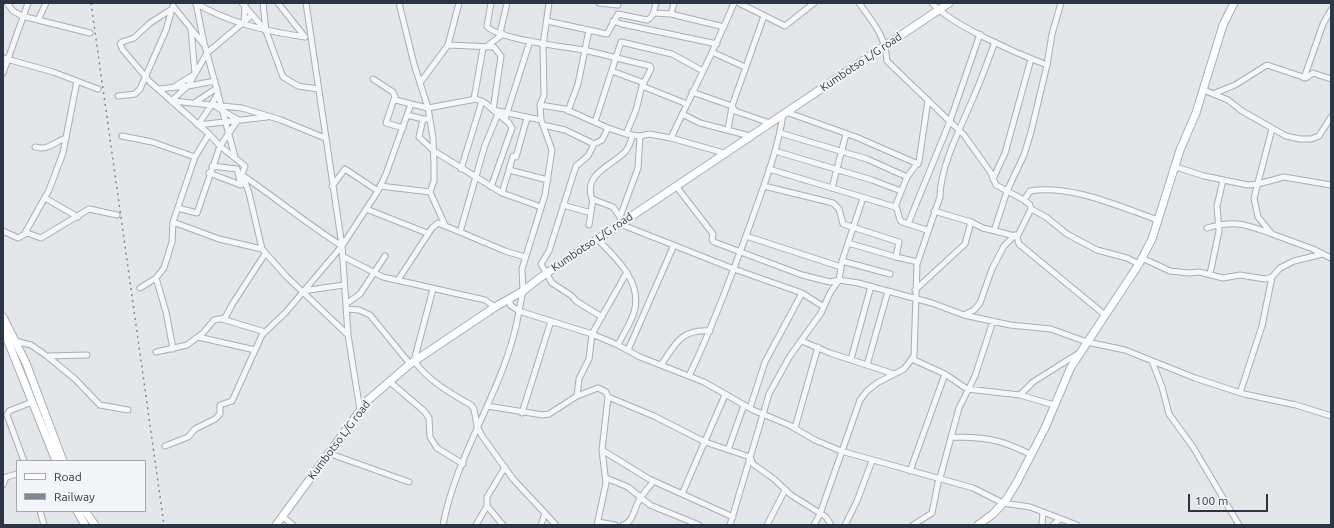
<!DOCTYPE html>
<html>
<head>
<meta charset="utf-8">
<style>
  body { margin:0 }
  #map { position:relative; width:1334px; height:528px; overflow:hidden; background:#e3e7ea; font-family:Ubuntu,sans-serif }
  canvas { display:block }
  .frame { position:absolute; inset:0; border:4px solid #2c3642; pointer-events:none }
  .legend { position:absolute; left:16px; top:460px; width:130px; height:52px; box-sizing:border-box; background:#f3f5f8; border:1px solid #a3a9af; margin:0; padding:5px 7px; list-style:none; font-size:12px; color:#2c3642 }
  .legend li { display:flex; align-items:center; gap:8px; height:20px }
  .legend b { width:20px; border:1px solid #a3a9af }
  .scale { position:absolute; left:1188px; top:494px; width:80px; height:18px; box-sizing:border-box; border:2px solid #2c3642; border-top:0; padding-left:5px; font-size:12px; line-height:14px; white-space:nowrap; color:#2c3642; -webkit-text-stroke:3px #f3f5f8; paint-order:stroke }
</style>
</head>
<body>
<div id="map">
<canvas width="1334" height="528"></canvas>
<div class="frame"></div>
<ul class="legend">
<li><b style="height:5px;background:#fff"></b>Road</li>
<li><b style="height:5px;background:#7d8893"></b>Railway</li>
</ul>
<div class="scale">100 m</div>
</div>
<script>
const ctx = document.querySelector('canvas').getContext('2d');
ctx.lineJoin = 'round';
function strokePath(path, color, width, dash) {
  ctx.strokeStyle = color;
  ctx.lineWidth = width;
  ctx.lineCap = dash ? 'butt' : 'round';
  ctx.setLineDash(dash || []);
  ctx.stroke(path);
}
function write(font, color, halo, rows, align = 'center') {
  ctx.font = font + ' Ubuntu,sans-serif';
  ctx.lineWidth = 4;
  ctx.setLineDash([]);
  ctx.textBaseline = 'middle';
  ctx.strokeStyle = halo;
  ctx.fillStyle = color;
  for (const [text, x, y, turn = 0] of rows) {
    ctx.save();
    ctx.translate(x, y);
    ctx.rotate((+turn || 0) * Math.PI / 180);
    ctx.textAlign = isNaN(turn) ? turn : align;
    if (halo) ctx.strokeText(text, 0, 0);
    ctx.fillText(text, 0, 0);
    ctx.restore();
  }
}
const street = new Path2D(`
  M 7,3 L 13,11 L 22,16 L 90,33
  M 195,3 C 230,23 265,31 305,37
  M 196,3 L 204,43
  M 242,3 L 266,31 L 263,3
  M 278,3 L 305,37
  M 306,3 L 342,246 L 348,335 L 360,410
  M 399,3 L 414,64 L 428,108 L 433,138 L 434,166 L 434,181 L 430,192 L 445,225
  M 491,3 L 487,26 C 495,39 567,47 584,50 C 606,55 628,61 650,66 L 651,69 L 642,86 L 636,110 L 626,134
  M 549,3 L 543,45 L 544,95 L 540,105 L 541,120 L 552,150 L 545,195 L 522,269 L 523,291 L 519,311 L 592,334 L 618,345 L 640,357 L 704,382 L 753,410 L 789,425 L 815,440 L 841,451 L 973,488 L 1003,503 L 1030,507 L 1077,525
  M 599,3 L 618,5
  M 739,3 L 785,26 L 814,3
  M 859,3 C 874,24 885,35 887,61 L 964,135 L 991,173 L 996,185 L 1024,200 L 1030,205 L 1031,209 L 1017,237 L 1019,244 L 1105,315
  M 932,3 C 951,25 1018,54 1047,65
  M 173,6 L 205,46 L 235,157
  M 172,9 L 150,23 L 134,38 L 122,42 L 120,44 L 123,50 L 150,82 L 209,134 L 220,146 L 245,166 L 242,174 L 249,193 L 262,249 L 286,276 L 348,335
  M 654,13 L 671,14 L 724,27
  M 671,14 L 674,3
  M 38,20 L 46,3
  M 547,21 L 607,34 L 618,14 L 647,20 C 654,17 654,10 656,3
  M 613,21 L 622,24 L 717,44
  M 244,22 L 245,4
  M 266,31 L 283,77 L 298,86 L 318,89
  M 500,33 L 507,3
  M 448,45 L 494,47 L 501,56 L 493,110 L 541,120
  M 486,47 L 503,34
  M 714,53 L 745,67
  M 3,58 L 53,72 L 98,89
  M 612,71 L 644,83
  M 3,73 L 28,3
  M 1304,78 L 1323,24 L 1331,10
  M 373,79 L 393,92 L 396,100 L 411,104
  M 420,83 L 448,45 L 459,3
  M 642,86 L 687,104
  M 174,87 L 195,74 L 191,29
  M 158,89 L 188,86 L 207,53 L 252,15
  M 1204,90 L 1228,100 L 1242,111 L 1286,136 L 1300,139 L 1311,139 L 1319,136 L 1331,117
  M 692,92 L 732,106 L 735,111 L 770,123
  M 1213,94 L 1235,85 L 1267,65 L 1306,78 L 1313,73 L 1331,79
  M 118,96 L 135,94 L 140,89 L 166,30 L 172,9
  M 395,96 L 386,123 L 403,128
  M 474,99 L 483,48
  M 171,101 L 188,86 L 215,81
  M 172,101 L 242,108 L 281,120 L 325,138
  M 194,103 L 217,88
  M 212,104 L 218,93
  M 540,105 L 565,109 L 608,128 L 626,134 L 640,136 L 649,134 L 671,138 L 724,153
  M 568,111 L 578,84 L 589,30
  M 786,112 L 856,137 L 918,164
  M 682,114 L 700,123 L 750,136
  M 407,115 L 423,119
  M 429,119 L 423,119 L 419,137 L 434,151 L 502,193 L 541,207
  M 505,119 L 530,41
  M 595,122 L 621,42 L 672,54 L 703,71
  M 198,125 L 267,117
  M 543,125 L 565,130 L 594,144
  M 1272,129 L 1254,198 L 1258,217 L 1272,234 L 1313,249 L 1331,258
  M 728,130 L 732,106 L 764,16
  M 780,133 L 867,159 L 907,177
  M 122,136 L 152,142 L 195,157
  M 640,136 L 638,168 L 620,217 L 620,224 L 734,269 L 802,293 L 824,307
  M 671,138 C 692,93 715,49 734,3
  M 35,147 C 48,151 54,142 66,138
  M 775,151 L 872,180 L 901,191
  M 212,166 L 237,169 L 241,185
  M 1176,167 L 1204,176 L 1248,185 L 1258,184 L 1284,177 L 1331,185
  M 461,169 L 482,101
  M 769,169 L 895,207 L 897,209 L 900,220 L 902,222 L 927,230
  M 509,170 L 513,156 L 516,157 L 527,118
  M 209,173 L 241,185
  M 242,175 C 276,198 307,224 342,246
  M 993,179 L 1005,153 L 1031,59
  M 332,186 L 345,169 L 378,191
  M 380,186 L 430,192
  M 676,186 L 713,234 L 712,240 L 714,242 L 802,275 L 830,282 L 839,280 L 858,283 L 932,303 L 964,315 L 1010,325 L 1051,329 L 1087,342 L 1125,350 L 1195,378 L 1244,394 L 1296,405 L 1331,416
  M 764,186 L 833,203 L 839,209 L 843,224 L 899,242 L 896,257 L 918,262
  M 832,188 L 846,134
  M 502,193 L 509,170 L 548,180
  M 45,198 L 78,217
  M 1024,200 L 1030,191 C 1071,184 1120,207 1158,220
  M 563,205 L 591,213
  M 895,207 L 907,177 L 919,161 L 928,100
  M 178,208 L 197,213 L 220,146 L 238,120 L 212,104 L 198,125
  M 366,209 L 427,233
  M 1031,209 L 1046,217 L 1067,234 L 1097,250 L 1127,258 L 1139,264
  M 934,211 L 971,222 L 983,228 L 1015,236
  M 620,217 L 613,207 L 592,199 C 583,174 611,166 625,152 C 629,148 631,140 633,135
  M 173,222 L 219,239 L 262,249
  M 908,224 L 950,121 L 980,34
  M 589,225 L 593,199
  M 1207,228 C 1235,220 1244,224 1270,233
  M 3,231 L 18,238 L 27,233 L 41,238 L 89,209 L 117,215
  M 994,231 L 1007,191 L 1024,155 L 1031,132 L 1047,65 L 1052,34 L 1061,3
  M 460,232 L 505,251 L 525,257
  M 25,233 L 49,190 L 63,153 L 77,81
  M 746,236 L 841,267
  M 597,239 C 616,258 643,282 634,312 C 631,323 623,334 618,345
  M 848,243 L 896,257
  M 342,256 L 383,277 L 485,300 L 495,307
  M 1142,258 L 1170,271 L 1189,273 L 1199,272 L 1223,278 L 1240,275 L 1265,279 L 1272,277 L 1280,268 L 1294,261 L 1323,254
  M 842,261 L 890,274
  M 1210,274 L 1219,231 L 1217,206 L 1223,180
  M 156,278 L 166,312 L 173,349
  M 398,280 L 432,228 L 438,223 L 460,232 L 485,145 L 498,114
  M 140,288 L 156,278 L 164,268 L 172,242 L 173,222 L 195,157 L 209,134
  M 433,289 L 414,361 C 429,381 450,393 471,405 L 474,409 L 477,426 L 482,436 L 513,479 L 556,525
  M 915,290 L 965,244 L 971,222
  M 302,291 L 344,285
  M 346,304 L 360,294 L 385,256
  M 346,309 L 359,310 L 370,315 L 410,364
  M 964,315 L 974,310 L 980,303 L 992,269 L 1004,246 L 1015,235
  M 602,317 L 576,301 L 572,296 L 552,283 L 541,264 L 549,251 L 576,166 L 588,156 L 594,144 L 602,140 L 608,128
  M 222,319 L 265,332
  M 198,337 L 255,350
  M 15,341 L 31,345 L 47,356 L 87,355
  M 802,341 L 830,353 L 894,374
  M 628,350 L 674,245
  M 156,352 L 187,345 L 203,333 L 214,320 L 225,318 L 233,303 L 265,254
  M 47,356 L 75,379 L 100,405 L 128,410
  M 851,359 L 871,286
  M 912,359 L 945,374 L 967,389 L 1020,395 L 1054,405
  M 1152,361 L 1162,387 L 1169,414 L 1193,447 L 1239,525
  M 661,365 C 676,343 681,329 710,331
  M 867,365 L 888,291
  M 689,376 C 713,326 732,274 751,222 C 763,187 778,151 783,114
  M 389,381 L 424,411 L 429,418 L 430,437 L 437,448 L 463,464
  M 1240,393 L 1262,326 L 1272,277
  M 1020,395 L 1033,382 L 1079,353
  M 577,396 L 579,379 L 589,359 L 592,334 L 627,272
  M 608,397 L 654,416 L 705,442 L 750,457 L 753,464 L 774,479 L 791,495 L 826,517 L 831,525
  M 487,406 L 543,415 L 549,414 L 577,396 L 598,388 L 606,392 L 608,397 L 602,450 L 606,483 L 597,525
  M 750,408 L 765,362 L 802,293
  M 522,413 L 551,321
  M 795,428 L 818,347
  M 951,437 C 986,437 1000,439 1032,455
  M 165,446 L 188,437 L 195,429 L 215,419 L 220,414 L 220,405 L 232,401 L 262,335 L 286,312 L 342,246 L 378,191 L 386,174 L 411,104 L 428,108 L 476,99 L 485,103 L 509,123 L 512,128 L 491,187
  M 602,450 L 649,479 L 733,517
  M 728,450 L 744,405
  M 328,453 L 409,482
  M 24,461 L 7,415 L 9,411 L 32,402
  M 910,471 L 945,374
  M 3,478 L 17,474
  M 606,478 L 628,487 L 650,505 L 699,525
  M 940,478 L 959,408 L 975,376 L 993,321
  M 3,485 L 6,477
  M 682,494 L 725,395
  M 487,506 L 503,525
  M 40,511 L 44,525
  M 283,517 L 293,525
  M 598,522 L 615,525
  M 443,525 C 457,450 507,386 519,311 L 510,305 L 510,299
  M 476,525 L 487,506 L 487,497 L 505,467
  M 541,525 L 545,513
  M 623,525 C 634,522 634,507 640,499 C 644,492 649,487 654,481
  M 730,525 L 769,394 L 790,356 L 821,313 L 830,293 L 839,280 L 842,261 L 863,198
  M 767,525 L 785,490
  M 814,525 L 820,514 L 860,400 L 867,391 L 877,383 L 904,369 L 914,356 L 917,264 L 940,197 C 940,166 962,125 974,96 C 982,78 988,60 995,42
  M 845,525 L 857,501 L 872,461
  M 913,525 L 932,513 L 939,478
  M 1042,525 L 1043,512
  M 1053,525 L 1060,519`);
const secondary = new Path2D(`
  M 3,317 L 26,363 L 63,461
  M 3,329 L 56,461
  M 77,511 L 85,525
  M 85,511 L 95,525
  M 276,525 L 368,400 L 410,364 L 495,307 L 523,291 L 541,277 L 949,3
  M 978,525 L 993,514 L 1006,500 L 1017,482 L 1045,428 L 1071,367 L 1139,264 L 1152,239 L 1180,150 L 1196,113 L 1223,25 L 1234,3`);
strokePath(street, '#a8aeb4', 7);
strokePath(secondary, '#a8aeb4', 9);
strokePath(street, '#f6f7f9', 5);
strokePath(secondary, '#fff', 7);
strokePath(new Path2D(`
  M 91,3 L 164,525`), '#7d8893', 1.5, [2, 4]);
write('11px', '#2c3642', '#f3f5f8', [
  ["Kumbotso L/G road",861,62,-34],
  ["Kumbotso L/G road",592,242,-34],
  ["Kumbotso L/G road",339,440,-53]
]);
</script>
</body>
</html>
